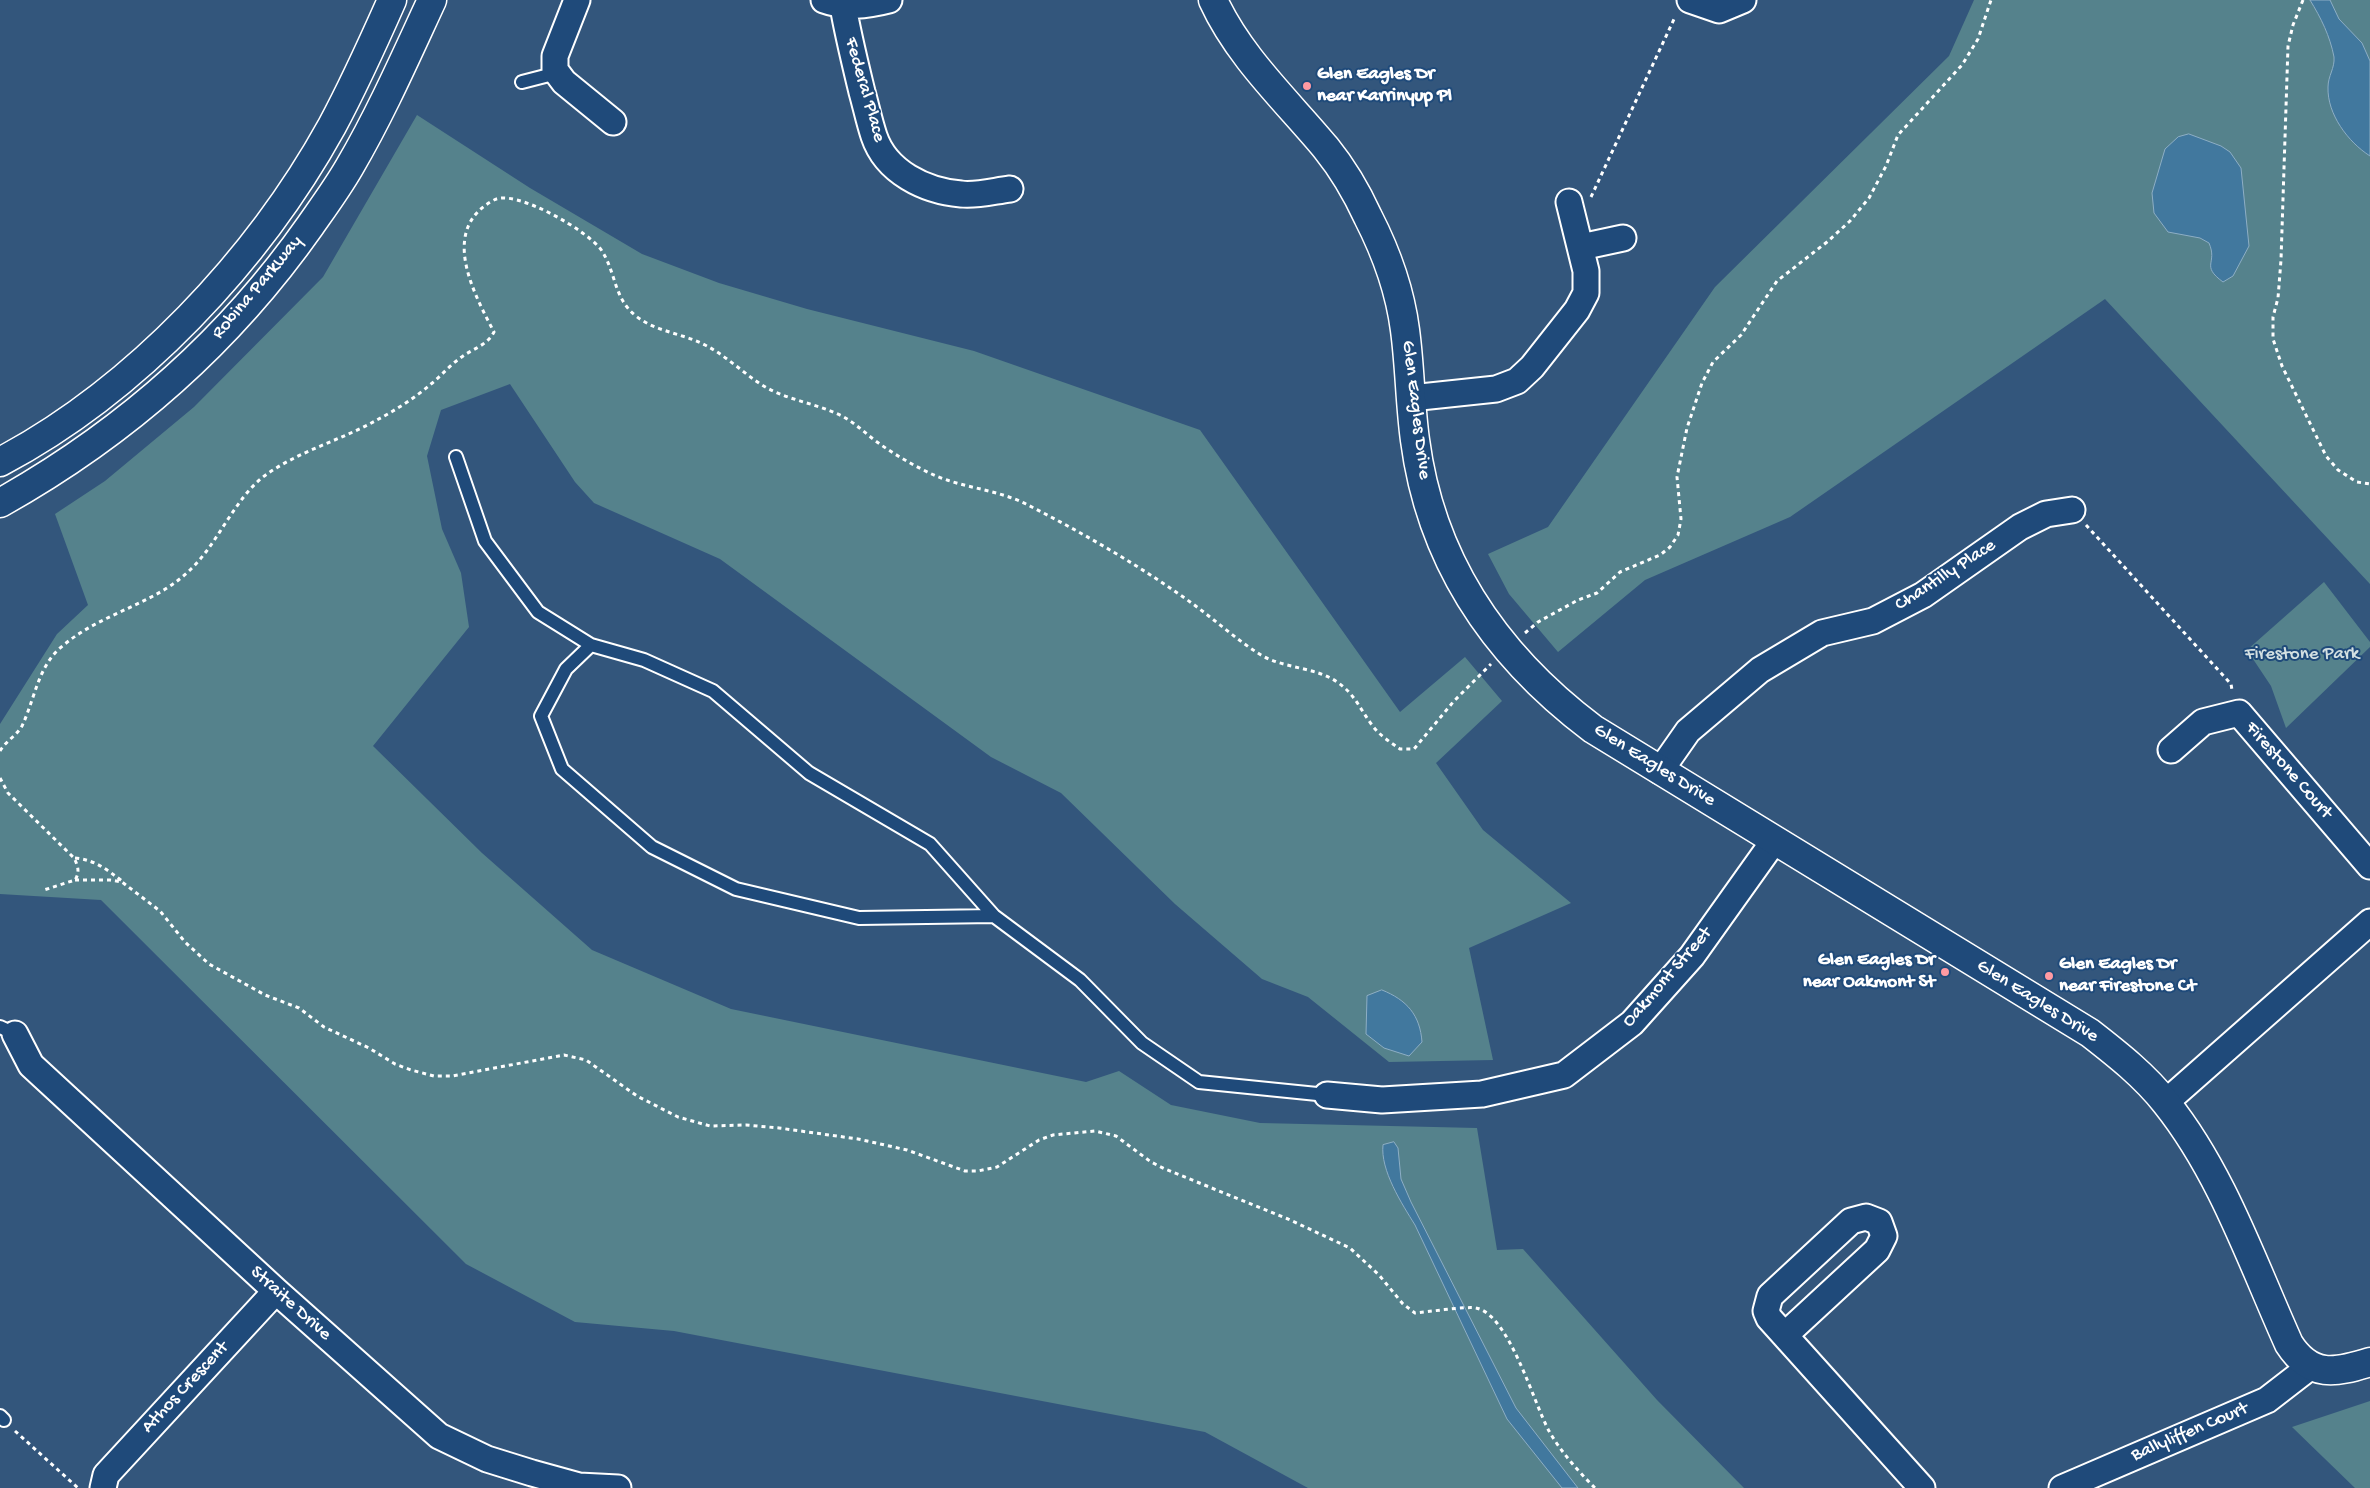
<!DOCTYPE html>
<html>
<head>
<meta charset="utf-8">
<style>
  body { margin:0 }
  canvas { display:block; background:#33567c }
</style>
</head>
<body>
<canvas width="2370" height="1488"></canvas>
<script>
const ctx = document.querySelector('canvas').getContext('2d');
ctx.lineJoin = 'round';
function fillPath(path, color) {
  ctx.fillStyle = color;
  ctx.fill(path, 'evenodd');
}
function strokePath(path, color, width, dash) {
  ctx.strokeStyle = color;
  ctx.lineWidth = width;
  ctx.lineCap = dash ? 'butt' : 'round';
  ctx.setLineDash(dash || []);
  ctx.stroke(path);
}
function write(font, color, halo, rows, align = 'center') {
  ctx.font = font + ' "Gochi Hand",sans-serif';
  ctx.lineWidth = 4;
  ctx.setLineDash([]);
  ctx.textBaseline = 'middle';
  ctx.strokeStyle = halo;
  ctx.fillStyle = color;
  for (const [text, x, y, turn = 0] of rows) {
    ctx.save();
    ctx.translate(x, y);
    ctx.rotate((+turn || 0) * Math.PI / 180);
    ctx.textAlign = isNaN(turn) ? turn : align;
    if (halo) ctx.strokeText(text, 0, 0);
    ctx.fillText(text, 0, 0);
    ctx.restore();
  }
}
fillPath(new Path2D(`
  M 1974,0 L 2370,0 L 2370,584 L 2105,299 L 1790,517 L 1645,580 L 1558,652 L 1509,594 L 1488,554 L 1548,527 L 1715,287 L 1949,56 Z
  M 417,115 L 530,188 L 642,254 L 719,283 L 807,309 L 974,351 L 1200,430 L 1400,712 L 1465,657 L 1502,701 L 1436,763 L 1483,830 L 1571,903 L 1469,948 L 1493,1060 L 1389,1062 L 1308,997 L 1262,979 L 1175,904 L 1061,793 L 991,757 L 720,559 L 594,503 L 575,482 L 510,384 L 441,410 L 427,456 L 442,529 L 461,573 L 469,627 L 373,746 L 482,853 L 592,950 L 731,1009 L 1086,1082 L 1119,1071 L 1171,1105 L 1260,1123 L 1477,1128 L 1497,1250 L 1523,1249 L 1657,1400 L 1744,1488 L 1308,1488 L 1205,1432 L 674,1331 L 575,1322 L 466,1264 L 101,900 L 0,894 L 0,724 L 57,634 L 88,605 L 55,514 L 105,481 L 194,407 L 323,277 Z
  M 2324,582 L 2370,642 L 2370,647 L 2286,728 L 2271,686 L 2247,650 Z
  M 2370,1401 L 2370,1488 L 2355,1488 L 2292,1427 Z`), '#55828c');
const water = new Path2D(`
  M 2310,0 L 2330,0 L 2339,19 L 2362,43 L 2370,61 L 2370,156 C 2348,142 2327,114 2328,87 C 2328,76 2335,68 2334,57 C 2330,36 2321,18 2310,0 Z
  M 2189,134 L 2221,146 L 2230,152 L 2241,168 L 2249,246 L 2233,276 L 2223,282 C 2200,265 2218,264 2209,243 L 2200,238 L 2168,232 L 2154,213 L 2152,193 L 2165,149 L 2178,137 Z
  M 1382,990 C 1407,1000 1420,1015 1422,1042 L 1409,1056 L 1384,1048 L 1366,1034 L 1367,996 Z
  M 1394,1142 L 1398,1148 L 1401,1179 L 1411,1202 L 1516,1408 L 1578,1488 L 1562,1488 L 1507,1419 L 1415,1225 C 1402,1204 1380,1170 1383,1145 Z`);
fillPath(water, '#41789e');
strokePath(water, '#8daec5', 1);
const lane = new Path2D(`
  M 522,82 L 557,73
  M 456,457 L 485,541 L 538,612 L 591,645
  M 591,645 L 644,660 L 713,691 L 809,773 L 930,844 L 994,916 L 859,918 L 736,889 L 652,847 L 562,769 L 541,716 L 566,669 Z
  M 994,916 L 1080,980 L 1142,1043 L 1199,1082 L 1327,1095
  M 0,1027 L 15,1034
  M 0,1416 L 4,1420`);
const street = new Path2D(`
  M 577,0 L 555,56 L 555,70 L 564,82 L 613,122
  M 824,0 C 846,8 866,6 889,0
  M 1690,0 L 1719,10 L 1743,0
  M 843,6 C 848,35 855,63 862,92 C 866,106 869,121 874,136 C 886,172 925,191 961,194 C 976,196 994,191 1010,189
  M 1581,247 L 1623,238
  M 1411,398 L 1496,389 L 1517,381 L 1532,367 L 1577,310 L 1586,293 L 1586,271 L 1569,202
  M 2171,750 L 2203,722 L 2239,713 L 2370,866
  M 1660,771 L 1688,731 L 1760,670 L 1822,633 L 1873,621 L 1923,595 L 2020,527 L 2046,514 L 2072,510
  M 15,1034 L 31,1065 L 276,1291 L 439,1436 L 487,1459 L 532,1473 L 579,1486 L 618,1488
  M 1327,1095 L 1382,1100 L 1482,1094 L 1564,1075 L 1632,1023 L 1692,956 L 1774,841
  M 2166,1102 L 2370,922
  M 1785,1335 L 1877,1250 L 1884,1236 L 1879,1222 L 1866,1217 L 1851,1221 L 1770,1296 L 1766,1311 L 1769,1318 L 1922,1488
  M 103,1488 L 106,1475 L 276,1291
  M 2062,1488 L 2267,1400 L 2311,1366`);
const secondary = new Path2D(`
  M 1213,0 C 1239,57 1287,101 1326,148 C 1343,169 1357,193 1368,217 C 1386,252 1400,291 1405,330 C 1410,367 1410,404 1415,440 C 1431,563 1496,656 1593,729 L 2090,1033 C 2117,1054 2145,1076 2166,1103 C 2222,1173 2252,1262 2289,1344 C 2311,1378 2335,1373 2370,1362`);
const primary = new Path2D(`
  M 0,462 C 136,390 258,260 332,126 C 354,85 373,43 392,0
  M 0,503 C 123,434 229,341 310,226 C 324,206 338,187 350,166 C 381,113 406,56 432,0`);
strokePath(lane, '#fff', 16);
strokePath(street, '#fff', 29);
strokePath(secondary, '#fff', 31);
strokePath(primary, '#fff', 31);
strokePath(new Path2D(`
  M 2303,0 L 2293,25 L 2288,46 L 2281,260 L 2278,298 L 2273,317 L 2273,339 L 2282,366 L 2326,456 L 2338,470 L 2357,482 L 2370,484
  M 1591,197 L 1675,17
  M 2086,525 L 2231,684 L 2232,690
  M 1525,633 L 1538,622 L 1578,600 L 1597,593 L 1620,572 L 1660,555 L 1670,547 L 1678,535 L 1681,519 L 1677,477 L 1687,428 L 1702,383 L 1713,362 L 1741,335 L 1777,281 L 1827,242 L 1850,221 L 1869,198 L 1886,166 L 1898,135 L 1962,65 L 1978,39 L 1991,0
  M 0,751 C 6,741 16,736 22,726 C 34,701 38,668 59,649 C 100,612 154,606 191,569 C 218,543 234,500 263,477 C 296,452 339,441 375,421 C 394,411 415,398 431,384 C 441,376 449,366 459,359 C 471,349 487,346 494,332 C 473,292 439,229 494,200 C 515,188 590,232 602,251 C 616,273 614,299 636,316 C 656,332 682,333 705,345 C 723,354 739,369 756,381 C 782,400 814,402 842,416 C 855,423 865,433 877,442 C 895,455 916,467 936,476 C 965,488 998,490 1026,504 C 1081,532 1135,563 1186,599 C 1212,617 1235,639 1261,655 C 1285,669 1316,667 1337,682 C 1354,693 1360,709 1372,725 C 1379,735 1390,742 1400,749 L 1414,749 L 1454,701 L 1491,664
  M 0,778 L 8,793 L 74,858 C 78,866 80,872 75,880 L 44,890
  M 75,858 C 95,860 106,869 122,881
  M 75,880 L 110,880 L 122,882 L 160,911 L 185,942 L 209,964 L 265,995 L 299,1008 L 324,1027 L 369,1048 L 395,1064 L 411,1070 L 434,1076 L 452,1076 L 564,1055 L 586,1060 L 637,1096 L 678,1117 L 710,1126 L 746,1125 L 779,1128 L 858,1139 L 907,1150 L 965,1171 L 978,1171 L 997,1167 L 1039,1140 L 1053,1135 L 1095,1131 L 1116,1136 L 1151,1162 L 1165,1169 L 1288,1219 L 1350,1248 L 1379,1275 L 1403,1304 L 1415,1313 C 1427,1312 1467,1306 1476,1308 C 1509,1314 1534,1404 1549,1431 C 1561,1452 1578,1471 1595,1488
  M 15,1431 L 78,1488`), '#fff', 3, [4, 4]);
strokePath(lane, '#1f4a7a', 12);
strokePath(street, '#1f4a7a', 25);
strokePath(secondary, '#1f4a7a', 28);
strokePath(primary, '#1f4a7a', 28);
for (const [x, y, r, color] of [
  [1307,86,5,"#ff9aa2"],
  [1945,972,5,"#ff9aa2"],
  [2049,976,5,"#ff9aa2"]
]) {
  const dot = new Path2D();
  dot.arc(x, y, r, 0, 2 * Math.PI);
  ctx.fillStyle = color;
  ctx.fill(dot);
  strokePath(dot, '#1f4a7a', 2);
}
write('bold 19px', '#fff', '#1f4a7a', [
  ["Glen Eagles Dr",1317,75],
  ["near Karrinyup Pl",1317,97],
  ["Glen Eagles Dr",1935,961,"right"],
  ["near Oakmont St",1935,983,"right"],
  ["Glen Eagles Dr",2059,965],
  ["near Firestone Ct",2059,987]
], 'left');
write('19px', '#fff', '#1f4a7a', [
  ["Federal Place",864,90,74],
  ["Robina Parkway",258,288,-50],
  ["Glen Eagles Drive",1415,410,83],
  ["Chantilly Place",1946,576,-33],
  ["Glen Eagles Drive",1654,766,32],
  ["Firestone Court",2288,771,49],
  ["Oakmont Street",1668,978,-49],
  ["Glen Eagles Drive",2037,1002,32],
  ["Straite Drive",290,1304,42],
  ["Athos Crescent",186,1388,-47],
  ["Ballyliffen Court",2190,1433,-23]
]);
write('19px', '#d4e0e2', '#1f4a7a', [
  ["Firestone Park",2302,655]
]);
</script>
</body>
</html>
